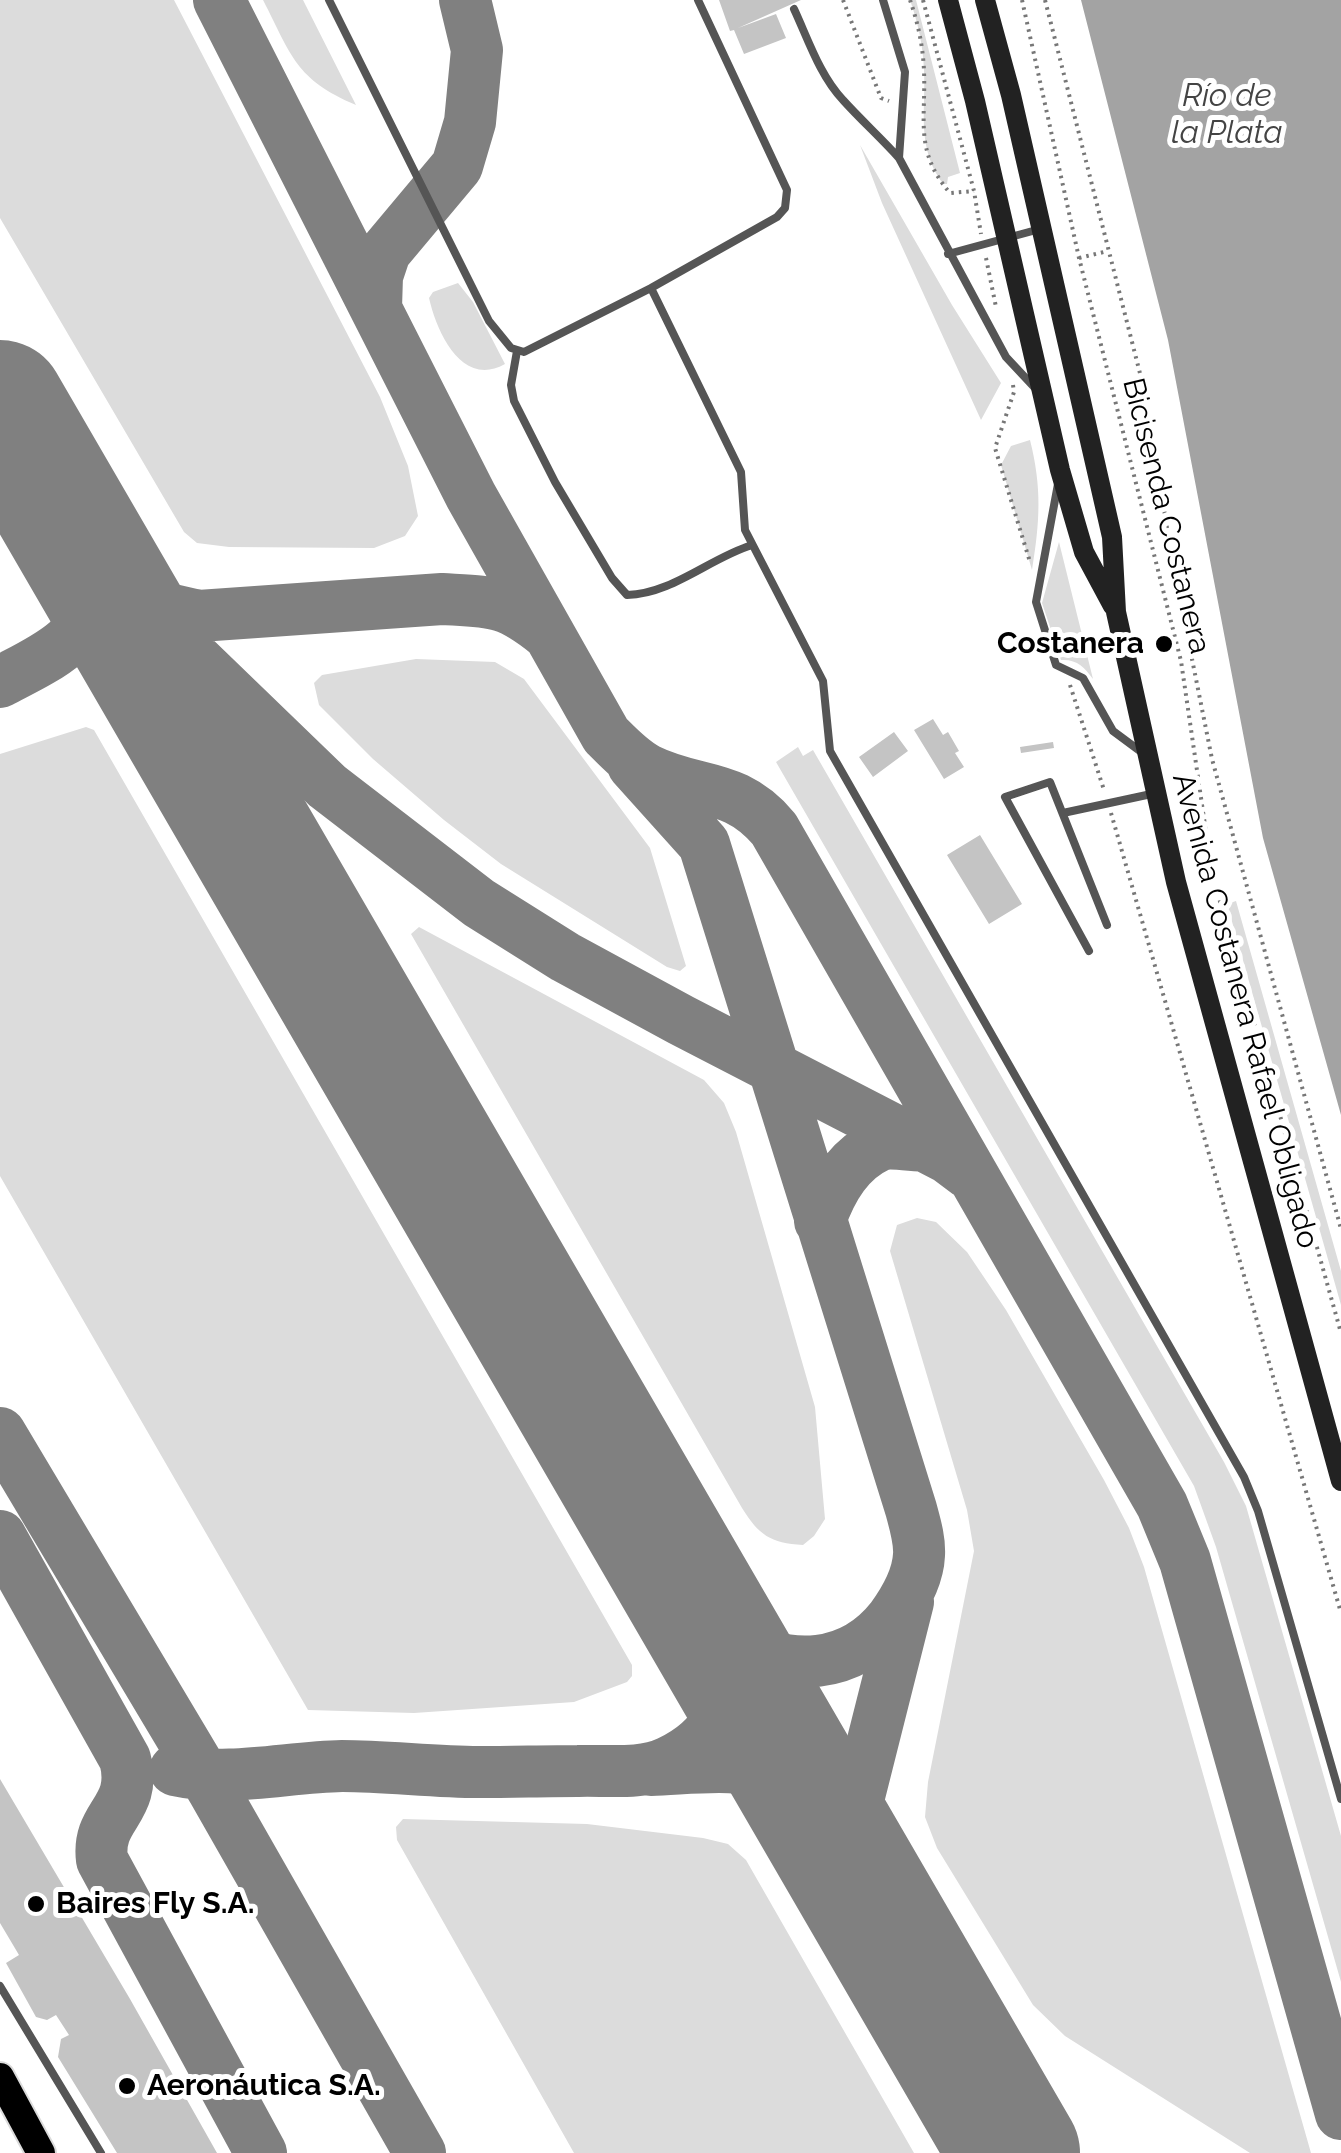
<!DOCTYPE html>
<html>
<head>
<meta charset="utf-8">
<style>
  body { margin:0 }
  canvas { display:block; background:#fff }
</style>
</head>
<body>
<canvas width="1341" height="2153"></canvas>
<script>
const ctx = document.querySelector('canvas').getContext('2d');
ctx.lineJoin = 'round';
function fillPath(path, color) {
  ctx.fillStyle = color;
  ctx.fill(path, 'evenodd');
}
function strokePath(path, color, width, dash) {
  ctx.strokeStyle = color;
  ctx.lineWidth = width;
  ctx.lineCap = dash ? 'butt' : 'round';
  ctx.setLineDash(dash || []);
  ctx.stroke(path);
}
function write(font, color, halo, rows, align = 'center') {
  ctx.font = font + ' Raleway,sans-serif';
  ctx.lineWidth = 10;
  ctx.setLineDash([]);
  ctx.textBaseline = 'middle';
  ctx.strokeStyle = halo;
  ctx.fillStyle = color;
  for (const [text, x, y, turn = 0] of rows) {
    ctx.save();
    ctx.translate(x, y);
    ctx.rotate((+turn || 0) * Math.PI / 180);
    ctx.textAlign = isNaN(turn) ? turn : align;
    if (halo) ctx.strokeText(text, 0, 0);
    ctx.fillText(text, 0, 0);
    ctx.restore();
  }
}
fillPath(new Path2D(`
  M 0,0 L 174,0 L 380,397 L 408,466 L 418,516 L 405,536 L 374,548 L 229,547 L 197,543 L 184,532 L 0,218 Z
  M 263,0 L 303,0 L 356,105 C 295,79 292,56 263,0 Z
  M 910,0 L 916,0 L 960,173 L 948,177 L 947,184 L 943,184 C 916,147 926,112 924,70 C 923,45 918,23 910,0 Z
  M 860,145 L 952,305 L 1001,383 L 981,420 L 882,203 Z
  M 458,283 L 473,302 L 505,364 C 462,388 437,333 429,298 L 433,292 Z
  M 1030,440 C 1042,488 1040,521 1032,570 L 1001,465 L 1011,446 Z
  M 1059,542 L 1093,679 C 1084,667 1077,659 1061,660 L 1042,603 Z
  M 416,659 L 495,662 L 524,679 L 650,848 L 686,966 L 680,971 L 667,967 L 501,864 L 444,820 L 373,759 L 319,705 L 314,683 L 322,675 Z
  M 86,727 L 94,730 L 632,1665 L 632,1676 L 627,1682 L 574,1702 L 414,1713 L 308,1710 L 0,1176 L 0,754 Z
  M 798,747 L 803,756 L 813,750 L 1224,1462 L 1246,1506 L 1341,1836 L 1341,1982 L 1216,1547 L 1194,1486 L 776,762 Z
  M 1236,901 L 1341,1271 L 1341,1305 L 1227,904 Z
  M 419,927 L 704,1080 L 724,1103 L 736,1132 L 815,1407 L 825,1519 L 814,1536 L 803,1545 C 770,1543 759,1535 742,1508 L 411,934 Z
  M 917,1218 L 936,1222 L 967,1252 L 1006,1310 L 1104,1480 L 1129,1528 L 1144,1567 L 1311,2153 L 1250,2153 L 1065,2036 L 1033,2005 L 937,1848 L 925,1817 L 928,1782 L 974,1551 L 967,1510 L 890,1251 L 897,1225 Z
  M 403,1819 L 587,1824 L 703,1838 L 728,1844 L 746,1860 L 914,2153 L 574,2153 L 397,1840 L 396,1827 Z`), '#dcdcdc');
fillPath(new Path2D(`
  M 1081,0 L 1341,0 L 1341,1115 L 1263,838 L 1168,340 Z`), '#a3a3a3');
strokePath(new Path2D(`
  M 219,0 L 471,496 L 606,735 C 619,748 632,762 648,770 C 696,794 735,782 774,829 L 1162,1505 L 1185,1561 L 1341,2114
  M 376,308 L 377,276 L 385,252 L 457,166 L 470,122 L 477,50 L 465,0
  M 121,587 L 327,786 L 479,903 L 565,957 L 681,1020 L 948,1158 L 968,1173
  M 134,596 L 160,607 L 199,616 L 442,599 C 493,602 506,600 547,633
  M 0,682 C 35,663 93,640 92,592 C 91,576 85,561 81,546
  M 633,765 L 704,844 L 911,1509 C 915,1524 920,1540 919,1555 C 918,1577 905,1600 892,1618 C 852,1669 788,1674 734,1639 C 717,1628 705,1610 692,1594
  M 820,1221 C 830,1192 847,1160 878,1146 C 889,1141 912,1146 926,1146
  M 0,1433 L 213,1790 L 420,2153
  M 0,1536 L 125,1759 C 138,1811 96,1814 102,1860 L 261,2153
  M 175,1770 C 230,1782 286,1767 342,1766 C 387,1766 433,1772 479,1772 C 512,1772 545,1771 578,1771 C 607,1770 642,1775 669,1762 C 720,1737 732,1704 724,1650
  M 651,1770 C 694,1769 755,1758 791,1785 C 803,1794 813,1808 823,1820
  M 865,1892 L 851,1854 L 853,1820 L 908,1602`), '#808080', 52);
strokePath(new Path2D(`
  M 0,405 L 1015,2153`), '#808080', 130);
fillPath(new Path2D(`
  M 719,0 L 801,0 L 738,28 L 776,14 L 786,38 L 744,54 L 734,30 L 730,31 Z
  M 933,719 L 943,735 L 948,732 L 959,751 L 955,753 L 964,767 L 944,779 L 914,730 Z
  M 894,732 L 908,751 L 873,777 L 859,757 Z
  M 1053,742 L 1054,748 L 1021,753 L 1020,747 Z
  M 980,835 L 1022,904 L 989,924 L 947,855 Z
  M 0,1779 L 130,1999 L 217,2153 L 117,2153 L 58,2057 L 61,2039 L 69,2035 L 56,2015 L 47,2020 L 36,2017 L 6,1963 L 19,1955 L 0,1923 Z`), '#c4c4c4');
const highway = new Path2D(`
  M 0,2077 L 41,2153`);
strokePath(highway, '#dbdbdb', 32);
strokePath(new Path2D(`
  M 843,0 L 881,98 L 889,101
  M 910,0 C 918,23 923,46 924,71 C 926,120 914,151 950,193 L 974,191
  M 923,0 L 974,191 L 981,234
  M 1022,0 L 1079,258 L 1181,661 L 1212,873 L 1341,1333
  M 1045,0 L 1146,397 L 1172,559 L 1212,759 L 1341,1229
  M 986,258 L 996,307
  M 1079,258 L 1108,251
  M 1013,385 L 1014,392 L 995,448 L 1030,562
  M 1070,685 L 1104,790
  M 1111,813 L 1341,1613`), '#777', 4, [2.5, 5]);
strokePath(new Path2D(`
  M 329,0 L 489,321 L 511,348 L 524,352 L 651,288 L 777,217 L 785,208 L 787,190 L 698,0
  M 883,0 L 905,72 L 899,158 L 1006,357 L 1035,388
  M 794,9 C 808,39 820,76 843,100 C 861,120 881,138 899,158
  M 948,254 L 1040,229
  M 651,288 L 741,472 L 745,530 L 823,681 L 830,751 L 1244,1477 L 1258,1511 L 1341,1799
  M 517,351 L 511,385 L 514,401 L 555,482 L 612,578 L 627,595 C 672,594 710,558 752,545
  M 1058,484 L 1036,602 L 1056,665 L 1083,678 L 1113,731 L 1144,754
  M 1063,813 L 1156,793
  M 1089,951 L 1005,797 L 1050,782 L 1107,925
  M 0,1986 L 101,2153`), '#555', 8);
strokePath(new Path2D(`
  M 948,0 L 975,101 L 1060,470 L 1084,552 L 1113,606
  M 985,0 L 1011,95 L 1112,537 L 1116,612 L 1176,882 L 1341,1481`), '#222', 20);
strokePath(highway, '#000', 28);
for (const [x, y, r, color] of [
  [1164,644,10,"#000"],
  [36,1904,10,"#000"],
  [127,2086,10,"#000"]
]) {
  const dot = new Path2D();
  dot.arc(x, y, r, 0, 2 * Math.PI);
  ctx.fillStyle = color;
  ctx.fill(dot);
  strokePath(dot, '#fff', 4);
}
write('30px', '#000', '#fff', [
  ["Bicisenda Costanera",1166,516,76],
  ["Avenida Costanera Rafael Obligado",1245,1011,75]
]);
write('bold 30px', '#000', '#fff', [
  ["Costanera",1144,644,"right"],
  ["Baires Fly S.A.",56,1904],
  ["Aeronáutica S.A.",147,2086]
], 'left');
write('italic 32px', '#444', '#fff', [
  ["Río de",1227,96],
  ["la Plata",1227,133]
]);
</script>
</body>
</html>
